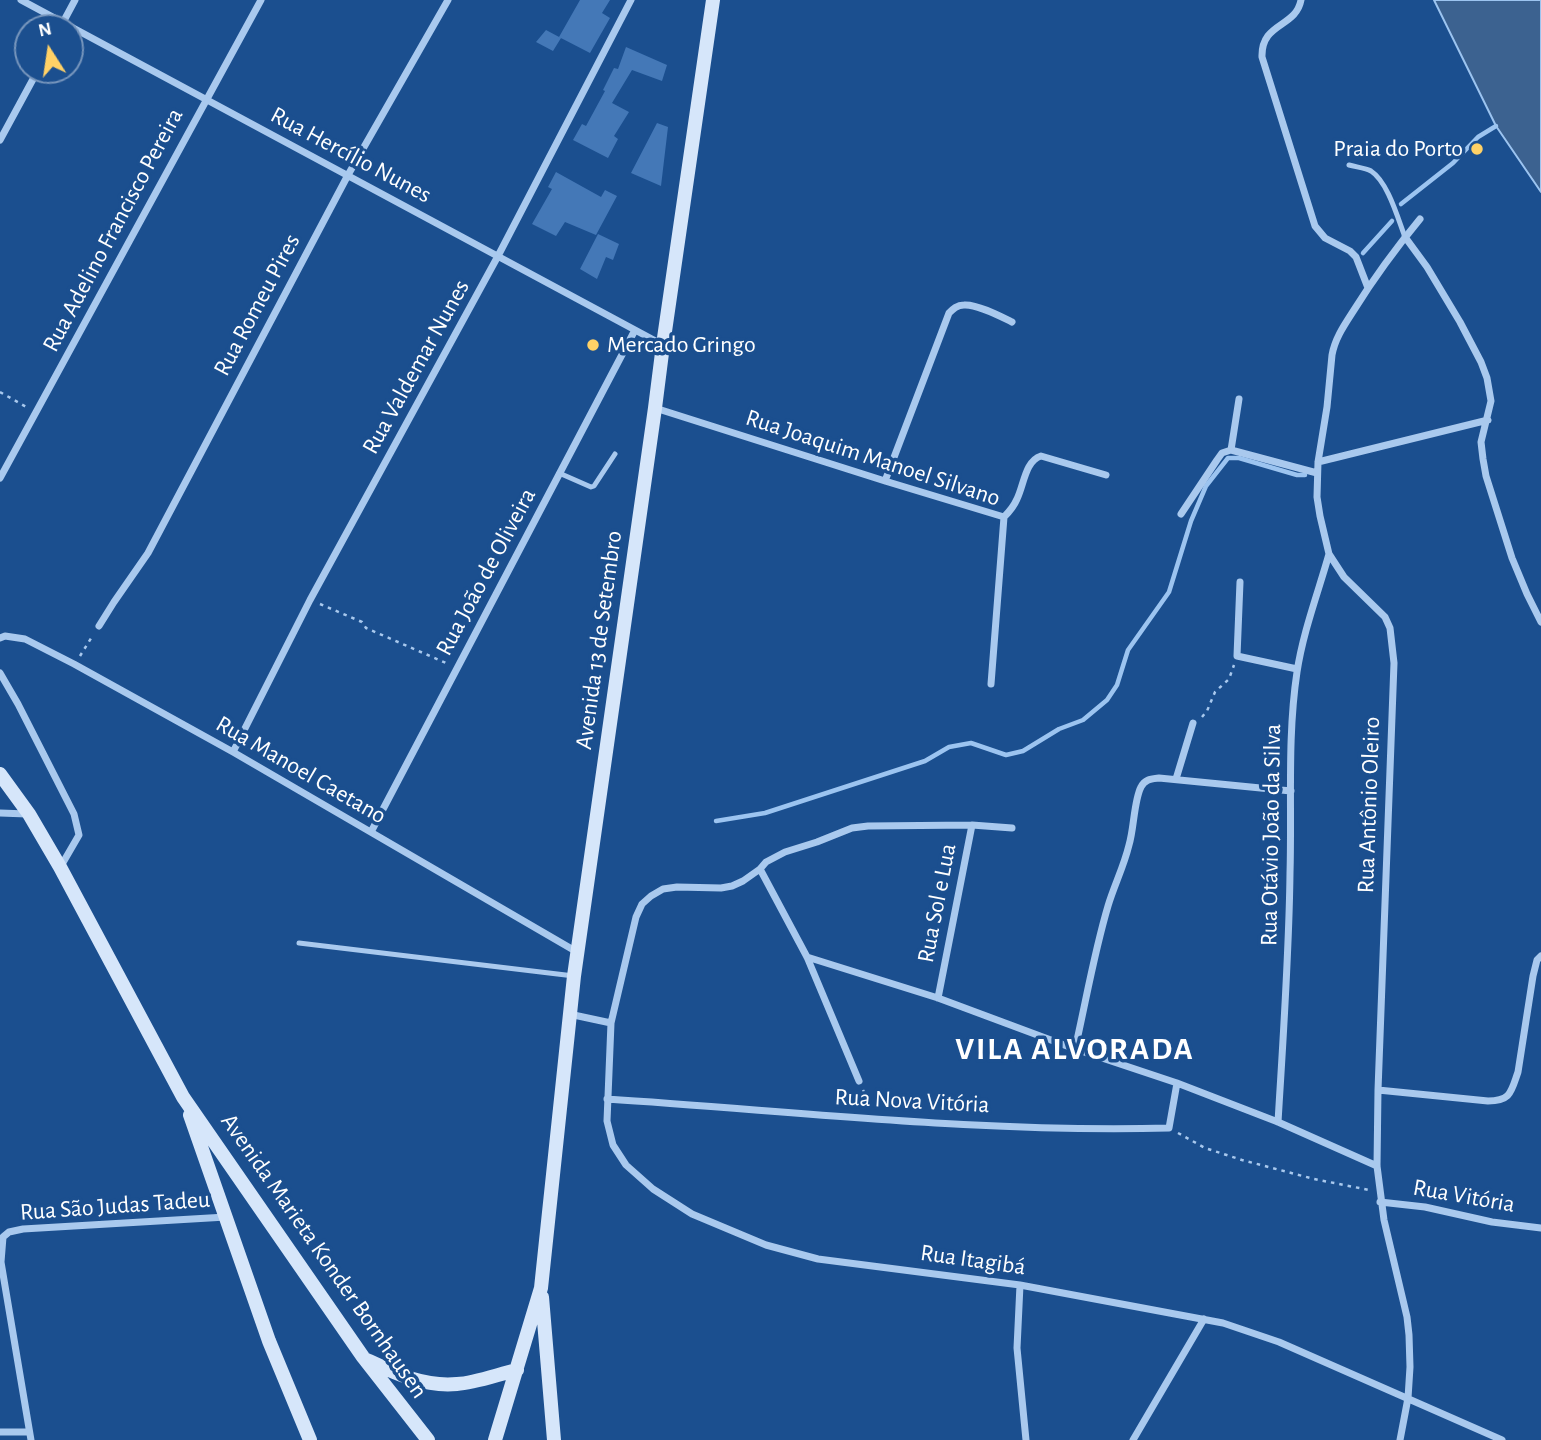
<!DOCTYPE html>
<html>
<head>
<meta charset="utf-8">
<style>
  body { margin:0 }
  #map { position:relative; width:1541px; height:1440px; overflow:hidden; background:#1b4f8f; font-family:"Alegreya Sans",sans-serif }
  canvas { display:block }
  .north { position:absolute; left:14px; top:14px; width:70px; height:70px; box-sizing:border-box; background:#1b4f8f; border:2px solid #7695bc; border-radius:50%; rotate:348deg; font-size:19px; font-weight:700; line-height:28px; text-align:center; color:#fff }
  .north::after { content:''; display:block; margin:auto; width:24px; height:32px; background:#ffd166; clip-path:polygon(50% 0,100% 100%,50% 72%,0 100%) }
</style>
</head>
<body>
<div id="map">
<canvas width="1541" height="1440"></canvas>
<div class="north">N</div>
</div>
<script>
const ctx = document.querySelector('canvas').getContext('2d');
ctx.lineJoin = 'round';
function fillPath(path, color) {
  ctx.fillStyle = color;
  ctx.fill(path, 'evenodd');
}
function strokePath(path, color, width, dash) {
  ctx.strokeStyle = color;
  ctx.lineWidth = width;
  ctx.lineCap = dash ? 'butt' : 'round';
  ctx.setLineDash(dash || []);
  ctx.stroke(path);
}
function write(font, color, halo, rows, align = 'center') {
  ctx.font = font + ' "Alegreya Sans",sans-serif';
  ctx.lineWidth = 7;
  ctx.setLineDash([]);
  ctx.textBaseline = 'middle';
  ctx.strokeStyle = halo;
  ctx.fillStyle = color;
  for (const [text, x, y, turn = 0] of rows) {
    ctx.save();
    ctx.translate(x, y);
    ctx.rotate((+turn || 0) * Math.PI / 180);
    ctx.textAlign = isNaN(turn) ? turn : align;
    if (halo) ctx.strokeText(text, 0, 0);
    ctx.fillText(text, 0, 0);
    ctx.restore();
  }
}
const water = new Path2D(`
  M 1434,0 L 1541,0 L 1541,192 L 1496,126 Z`);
fillPath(water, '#3c6290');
strokePath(water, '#9cc4f0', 2);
strokePath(new Path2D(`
  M 1401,204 L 1453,163 L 1478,137 L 1496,126
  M 1363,253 L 1392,221
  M 716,821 L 765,813 L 925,761 L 949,747 L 971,743 L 1006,755 L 1023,751 L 1059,729 L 1083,720 L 1107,700 L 1117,685 L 1128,650 L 1169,592 L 1191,521 L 1206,486 L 1228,458 L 1239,458 L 1297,475 L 1305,475`), '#9cc4f0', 4.5);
fillPath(new Path2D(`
  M 580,0 L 610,0 L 602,13 L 610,18 L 590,53 L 559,37 Z
  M 546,30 L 561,38 L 553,51 L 536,42 Z
  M 626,47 L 667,65 L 662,81 L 632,70 L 612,103 L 629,112 L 614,136 L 618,139 L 608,158 L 573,140 L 582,124 L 586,126 L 605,91 L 603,90 L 614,68 L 618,69 Z
  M 657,123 L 668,127 L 661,186 L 631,173 Z
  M 556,172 L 601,197 L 605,190 L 617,196 L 596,235 L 565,222 L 556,236 L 532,224 L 552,189 L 548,187 Z
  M 598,234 L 619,244 L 613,260 L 606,257 L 597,279 L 580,269 Z`), '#4478b7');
strokePath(new Path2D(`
  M 0,392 L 28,408
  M 320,604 L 362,622 L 366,628 L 446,663
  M 80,656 L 93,635
  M 1202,717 L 1207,711 L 1215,692 L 1229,679 L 1234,665
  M 863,1090 L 871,1106
  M 1178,1133 L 1205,1148 L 1242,1160 L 1314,1179 L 1369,1190`), '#a9c9ee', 2.5, [3.5, 5]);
strokePath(new Path2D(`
  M 1349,165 C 1356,167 1366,168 1371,171 C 1388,182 1398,219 1405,237
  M 559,473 L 591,487 L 594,486 L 615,454
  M 299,943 L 574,976`), '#a9c9ee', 5);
strokePath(new Path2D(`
  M 21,0 L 663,345
  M 1301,0 C 1296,28 1261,22 1262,57 L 1315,226 L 1325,238 L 1350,251 L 1356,257 L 1368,288
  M 60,28 L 75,0
  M 0,140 L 38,70
  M 1405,237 L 1427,267 L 1460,322 L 1481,362 L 1487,378 L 1491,401 L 1481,442 L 1483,459 L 1486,476 L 1512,558 L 1527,594 L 1541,622
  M 655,408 L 885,481 L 1004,517 L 991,684
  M 1231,450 L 1239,399
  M 1318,462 L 1488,420
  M 0,478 L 261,0
  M 885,481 L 949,313 C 953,309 957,305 964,305 C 977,304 1000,316 1012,322
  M 1181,514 L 1217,460 L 1222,453 L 1231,450 L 1317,473
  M 1004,517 C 1009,512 1014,506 1017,499 C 1024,485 1025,461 1041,456 L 1106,475
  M 1240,582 L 1237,656 L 1297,669
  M 99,626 L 114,602 L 148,553 L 348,175 L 448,0
  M 0,638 L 5,636 L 25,639 L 74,664 L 233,752 L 577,952
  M 0,673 L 18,704 L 74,814 L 79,835 L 61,866
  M 233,752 L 310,600 L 498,256 L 631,0
  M 1176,779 L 1193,723
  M 0,813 L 27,814
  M 972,825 L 1012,828
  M 371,832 L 635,330
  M 760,869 L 807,957 L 859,1081
  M 807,957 L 938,998 L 1075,1049 L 1177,1083 L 1278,1122 L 1377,1166
  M 569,1014 L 611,1023 L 607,1121 L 613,1145 L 626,1165 L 653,1189 L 692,1214 L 766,1245 L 818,1259 L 1020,1285 L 1223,1323 L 1279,1342 L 1502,1440
  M 611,1023 L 636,917 L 642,904 L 651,896 L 663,889 L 677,887 L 721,888 L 732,886 L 743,881 L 760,869 L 766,862 L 785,852 L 817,842 L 852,828 L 868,826 L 972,825 L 938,998
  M 1075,1049 C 1086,1001 1094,953 1108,906 C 1114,886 1124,866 1129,845 C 1134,829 1134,800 1141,787 C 1145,779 1151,779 1159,778 L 1291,791
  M 1378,1090 L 1488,1101 C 1511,1101 1511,1092 1518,1072 L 1533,976 L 1537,960 L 1541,956
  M 607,1099 C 794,1111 981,1133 1169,1128 L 1177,1083
  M 1278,1122 C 1283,1039 1289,956 1290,873 C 1292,806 1287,738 1297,672 C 1303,632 1318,593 1329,554
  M 1380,1202 L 1425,1207 L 1492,1222 L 1541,1228
  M 1020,1285 L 1017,1348 L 1026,1440
  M 0,1432 L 29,1432
  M 31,1440 L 1,1262 L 3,1237 L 9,1232 L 23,1229 L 226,1217
  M 1133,1440 L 1204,1319
  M 1400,1440 L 1408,1398 L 1410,1367 L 1409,1335 L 1407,1317 L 1384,1220 L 1377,1166 L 1378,1090 L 1394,663 L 1390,628 L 1385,617 L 1344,577 L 1329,554 L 1320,516 L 1317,497 L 1318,462 L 1327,407 L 1332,355 C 1335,338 1345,324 1354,310 C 1374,278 1396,248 1420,219`), '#a9c9ee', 7);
strokePath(new Path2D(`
  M 0,774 L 29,814 L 60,867 L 183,1097 L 363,1357 L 428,1440
  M 190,1115 L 269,1341 L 310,1440
  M 542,1297 L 554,1440
  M 367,1360 C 397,1374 424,1387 457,1384 C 475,1383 499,1374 517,1370
  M 495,1440 L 541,1288 L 574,976 L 655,408 L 663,345 L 713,0`), '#d6e6fa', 14);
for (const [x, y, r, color] of [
  [1477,149,7,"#ffd166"],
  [593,345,7,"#ffd166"]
]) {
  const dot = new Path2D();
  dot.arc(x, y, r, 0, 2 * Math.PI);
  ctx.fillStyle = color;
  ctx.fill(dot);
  strokePath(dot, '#1b4f8f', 2.5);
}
write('24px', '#fff', '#1b4f8f', [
  ["Praia do Porto",1463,149],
  ["Mercado Gringo",607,345,"left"]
], 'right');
write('24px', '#fff', '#1b4f8f', [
  ["Rua Hercílio Nunes",351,155,28],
  ["Rua Adelino Francisco Pereira",113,230,-62],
  ["Rua Romeu Pires",257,305,-62],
  ["Rua Valdemar Nunes",416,367,-61],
  ["Rua Joaquim Manoel Silvano",873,458,18],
  ["Rua João de Oliveira",486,572,-62],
  ["Avenida 13 de Setembro",599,640,-82],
  ["Rua Manoel Caetano",301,770,30],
  ["Rua Antônio Oleiro",1369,805,-88],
  ["Rua Otávio João da Silva",1271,835,-89],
  ["Rua Sol e Lua",937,903,-79],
  ["Rua Nova Vitória",912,1101,3],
  ["Rua Vitória",1464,1196,10],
  ["Rua São Judas Tadeu",115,1206,-4],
  ["Avenida Marieta Konder Bornhausen",324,1256,55],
  ["Rua Itagibá",973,1260,8]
]);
ctx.letterSpacing = '2px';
write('bold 32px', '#fff', '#1b4f8f', [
  ["VILA ALVORADA",1075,1049]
]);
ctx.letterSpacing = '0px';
</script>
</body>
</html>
